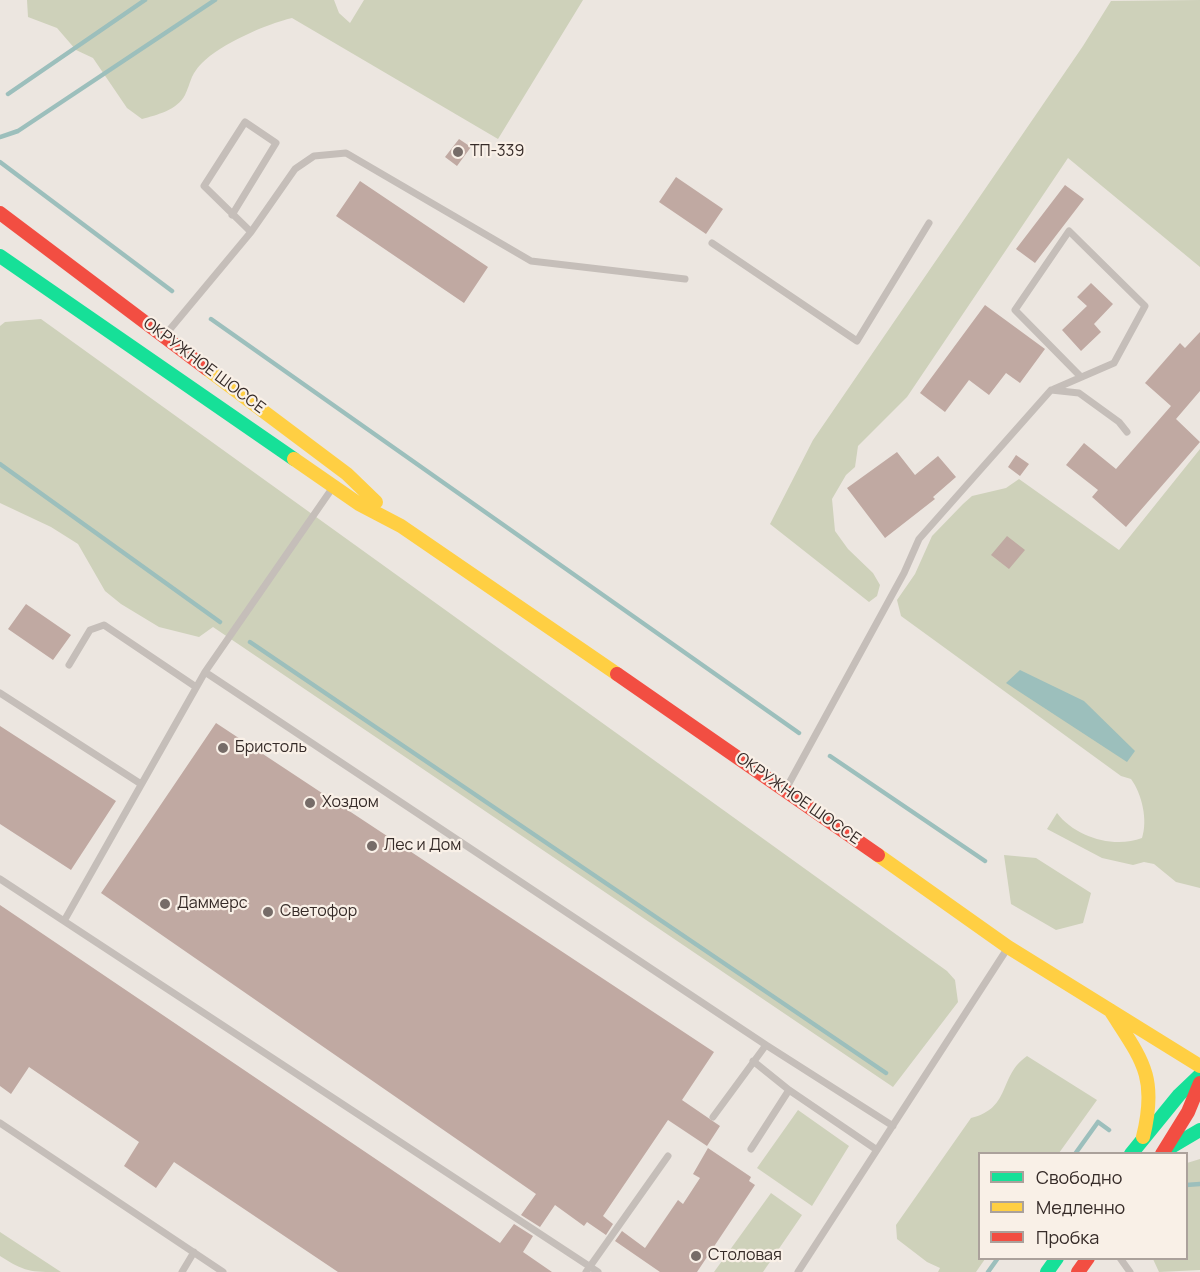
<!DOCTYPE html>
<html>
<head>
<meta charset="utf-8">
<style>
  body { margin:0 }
  #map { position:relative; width:1200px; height:1272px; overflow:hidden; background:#ece6e0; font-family:Manrope,sans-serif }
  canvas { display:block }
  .legend { position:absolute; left:978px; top:1152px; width:210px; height:108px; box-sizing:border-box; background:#f9f0e7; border:2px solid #aba19b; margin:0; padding:8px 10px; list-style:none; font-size:18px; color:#362b28 }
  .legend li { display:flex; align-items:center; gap:12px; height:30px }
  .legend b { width:30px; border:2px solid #aba19b }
</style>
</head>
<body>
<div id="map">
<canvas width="1200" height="1272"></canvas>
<ul class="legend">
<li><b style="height:8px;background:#16e098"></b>Свободно</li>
<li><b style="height:8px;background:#ffcf43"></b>Медленно</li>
<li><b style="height:8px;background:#f24e42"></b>Пробка</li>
</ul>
</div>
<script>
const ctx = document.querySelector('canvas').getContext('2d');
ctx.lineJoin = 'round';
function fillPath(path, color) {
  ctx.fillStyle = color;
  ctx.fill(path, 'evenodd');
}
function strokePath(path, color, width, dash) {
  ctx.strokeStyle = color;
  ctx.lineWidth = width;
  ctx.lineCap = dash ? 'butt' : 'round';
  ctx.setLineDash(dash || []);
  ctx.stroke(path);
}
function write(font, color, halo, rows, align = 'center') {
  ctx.font = font + ' Manrope,sans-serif';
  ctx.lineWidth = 4.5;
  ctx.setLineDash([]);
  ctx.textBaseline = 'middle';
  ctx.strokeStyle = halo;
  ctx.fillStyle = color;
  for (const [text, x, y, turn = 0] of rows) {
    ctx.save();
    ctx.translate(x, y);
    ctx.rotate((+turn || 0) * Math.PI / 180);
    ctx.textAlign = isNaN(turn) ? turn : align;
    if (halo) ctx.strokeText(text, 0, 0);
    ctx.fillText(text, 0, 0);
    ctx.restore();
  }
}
fillPath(new Path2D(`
  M 27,0 L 334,0 L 339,13 L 350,23 L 364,0 L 583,0 L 498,139 L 292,18 C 266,24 221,44 202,63 C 190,75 191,83 185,95 C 177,110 157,115 142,119 L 127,108 L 93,58 L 76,50 L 57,28 L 28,17 Z
  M 1200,0 L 1200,267 L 1068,158 L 907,397 L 858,446 L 855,467 L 846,475 L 832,499 L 835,531 L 848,549 L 873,573 L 880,585 L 877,596 L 869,602 L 770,524 L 813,440 L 1083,46 L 1111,1 Z
  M 41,319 L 947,971 L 955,980 L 958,1002 L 893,1087 L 213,627 L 199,637 L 159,627 L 121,604 L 105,591 L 78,544 L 51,527 L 0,503 L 0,326 L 5,322 Z
  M 1200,449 L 1200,888 L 1176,882 L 1154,864 L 1144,862 L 1133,865 L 1102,858 L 1047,829 L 1057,813 C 1075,837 1114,849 1142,838 C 1148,820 1142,794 1131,779 L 1121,776 L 901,616 L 897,600 L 915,574 L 932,536 L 963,504 L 972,496 L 1006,488 L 1019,479 L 1119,550 Z
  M 1004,855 L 1036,858 L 1091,893 L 1083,923 L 1056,930 L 1011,904 Z
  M 1027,1056 L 1097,1100 L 1059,1153 L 980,1154 L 980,1258 L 985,1259 L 976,1272 L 938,1272 L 940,1268 L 927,1262 L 897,1239 L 896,1225 L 971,1118 C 1012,1108 998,1076 1027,1056 Z
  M 798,1110 L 849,1146 L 812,1206 L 757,1168 Z
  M 1200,1159 L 1200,1270 L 1159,1272 L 1153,1259 L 1186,1258 L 1187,1163 Z
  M 771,1193 L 802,1215 L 763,1272 L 714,1272 Z
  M 0,1232 L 61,1272 C 30,1272 25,1272 0,1256 Z`), '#ced1ba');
fillPath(new Path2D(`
  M 1020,670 L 1084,701 L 1135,751 L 1127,762 L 1006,683 Z`), '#9cbfbc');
strokePath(new Path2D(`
  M 8,94 L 145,0
  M 0,137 L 18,131 L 215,0
  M 0,162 L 172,291
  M 211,319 L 799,733
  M 0,464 L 220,622
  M 250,642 L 886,1073
  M 830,756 L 985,861
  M 1075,1154 L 1098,1122 L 1109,1130
  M 1186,1185 L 1200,1184
  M 988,1272 L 998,1258`), '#9cbfbc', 4.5);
fillPath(new Path2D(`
  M 459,139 L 471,147 L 457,166 L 445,157 Z
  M 676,177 L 723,209 L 706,234 L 659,202 Z
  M 360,181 L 488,267 L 464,303 L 336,216 Z
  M 1065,185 L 1084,199 L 1035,263 L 1016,249 Z
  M 1091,283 L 1113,304 L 1094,324 L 1101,332 L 1081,351 L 1062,330 L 1087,306 L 1077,297 Z
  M 985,305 L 1045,349 L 1020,383 L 1006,373 L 989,395 L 969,380 L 945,412 L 920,393 Z
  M 1200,332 L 1200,391 L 1176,419 L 1200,442 L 1126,527 L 1092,497 L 1098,490 L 1066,465 L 1084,443 L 1116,469 L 1171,406 L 1145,383 L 1180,343 L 1185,348 Z
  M 897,452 L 915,475 L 938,456 L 956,477 L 933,497 L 935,499 L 885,538 L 847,488 Z
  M 1016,455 L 1029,464 L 1020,476 L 1008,467 Z
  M 1007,536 L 1025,550 L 1009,569 L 991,555 Z
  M 26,604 L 71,635 L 53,660 L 8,629 Z
  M 216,723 L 714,1052 L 682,1100 L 720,1126 L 707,1146 L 668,1120 L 603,1216 L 613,1224 L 606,1235 L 587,1222 L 584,1226 L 555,1205 L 540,1227 L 521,1215 L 536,1194 L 101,893 Z
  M 0,726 L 116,801 L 71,870 L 0,824 Z
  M 0,905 L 500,1243 L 514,1224 L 533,1236 L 523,1252 L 552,1272 L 338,1272 L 174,1162 L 156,1188 L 124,1166 L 139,1142 L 29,1067 L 11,1094 L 0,1086 Z
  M 708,1148 L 751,1177 L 749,1181 L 755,1185 L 697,1272 L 660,1272 L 615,1241 L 622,1231 L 645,1248 L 678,1200 L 683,1204 L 700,1178 L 693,1174 Z`), '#c0a9a2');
strokePath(new Path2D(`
  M 232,215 L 276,143 L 245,122 L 204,186 L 251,232
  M 712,243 L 857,341 L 929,223
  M 166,334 L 251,232 L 295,169 L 314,156 L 346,153 L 531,261 L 685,279
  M 1054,389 L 1114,363 L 1145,306 L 1069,231 L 1015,310 L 1081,377
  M 69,665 L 90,630 L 104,625 L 196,687
  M 205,672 L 766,1045
  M 0,693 L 141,784
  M 787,787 L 904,573 L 919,539 L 1051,390 L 1079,393 L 1119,422 L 1127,432
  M 0,879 L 598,1272
  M 64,921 L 205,672 L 331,490
  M 753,1061 L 789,1090 L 877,1150
  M 713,1117 L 766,1045 L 893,1126
  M 0,1123 L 223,1272
  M 751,1149 L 789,1090
  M 1120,1258 L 1130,1272
  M 182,1272 L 194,1252
  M 586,1272 L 668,1156
  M 798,1272 L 1007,949`), '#c5beb9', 7);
strokePath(new Path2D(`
  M 0,256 L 294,459
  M 1166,1150 L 1200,1130
  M 1131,1154 L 1179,1095 L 1200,1075
  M 1047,1272 L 1057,1258`), '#16e098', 14);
strokePath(new Path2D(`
  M 207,369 L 347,474 L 376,502
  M 294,459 L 359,504 L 401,526 L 617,674
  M 878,855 L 1008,947 L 1200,1066
  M 1110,1010 C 1142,1060 1158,1076 1143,1137`), '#ffcf43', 14);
strokePath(new Path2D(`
  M 0,213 L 207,369
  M 617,674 L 878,855
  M 1162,1154 L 1188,1112 L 1200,1083
  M 1078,1272 L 1088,1258`), '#f24e42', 14);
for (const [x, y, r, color] of [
  [458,152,6,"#766c68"],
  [223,748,6,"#766c68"],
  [310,803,6,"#766c68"],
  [372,846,6,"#766c68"],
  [165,904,6,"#766c68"],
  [268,912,6,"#766c68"],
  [696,1256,6,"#766c68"]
]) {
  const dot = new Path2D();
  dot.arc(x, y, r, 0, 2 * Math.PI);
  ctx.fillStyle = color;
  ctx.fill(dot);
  strokePath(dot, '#f9f0e7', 2);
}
write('16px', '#362b28', '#f9f0e7', [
  ["ТП-339",470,152],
  ["Бристоль",235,748],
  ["Хоздом",322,803],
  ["Лес и Дом",384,846],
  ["Даммерс",177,904],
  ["Светофор",280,912],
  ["Столовая",708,1256]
], 'left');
write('16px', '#362b28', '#f9f0e7', [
  ["ОКРУЖНОЕ ШОССЕ",204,366,37],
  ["ОКРУЖНОЕ ШОССЕ",798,799,35]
]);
</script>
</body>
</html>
